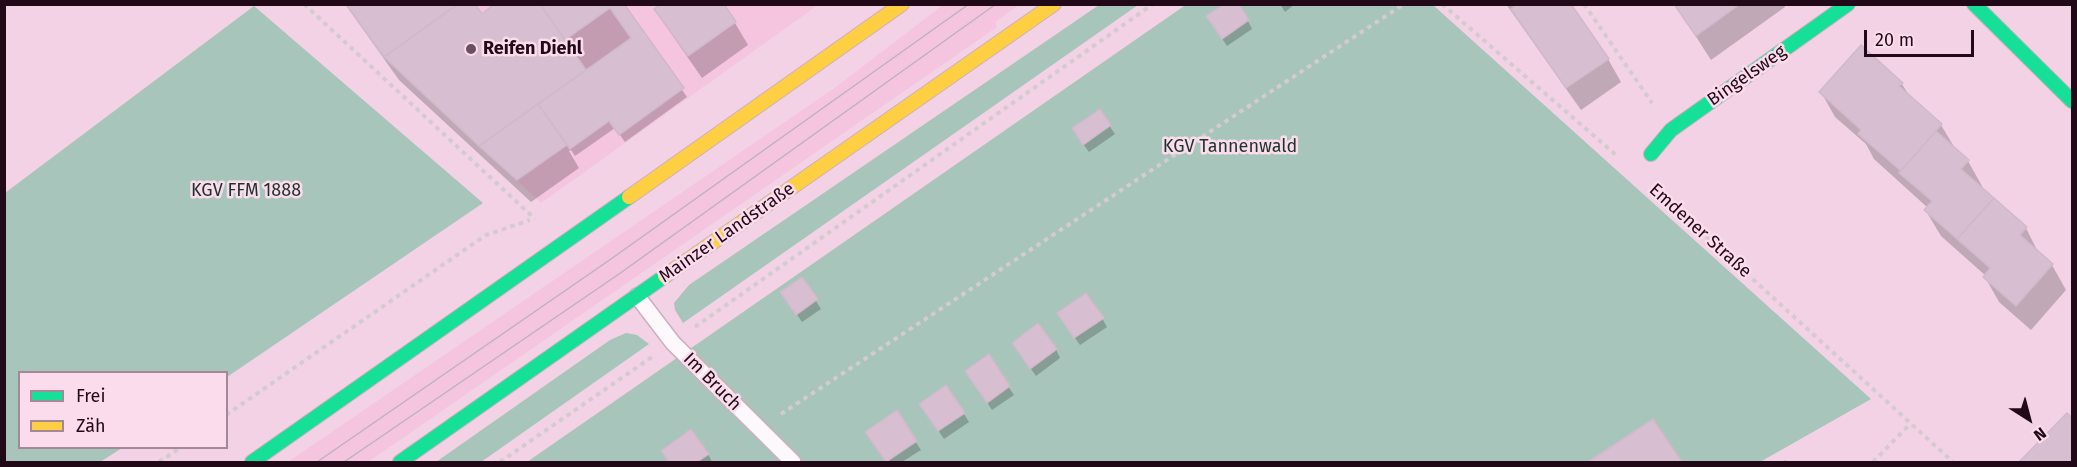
<!DOCTYPE html>
<html>
<head>
<meta charset="utf-8">
<style>
  body { margin:0 }
  #map { position:relative; width:2077px; height:467px; overflow:hidden; background:#f2d2e4; font-family:"Fira Sans",sans-serif }
  canvas { display:block }
  .frame { position:absolute; inset:0; border:6px solid #220918; pointer-events:none }
  .legend { position:absolute; left:18px; top:371px; width:210px; height:78px; box-sizing:border-box; background:#fadcec; border:2px solid #a48897; margin:0; padding:8px 10px; list-style:none; font-size:18px; color:#220918 }
  .legend li { display:flex; align-items:center; gap:12px; height:30px }
  .legend b { width:30px; border:2px solid #a48897 }
  .north { position:absolute; left:1999px; top:389px; width:60px; height:60px; -webkit-text-stroke:4px #fadcec; paint-order:stroke; rotate:144deg; font-size:16px; font-weight:700; line-height:24px; text-align:center; color:#220918 }
  .north::after { content:''; display:block; margin:auto; width:21px; height:27px; background:#220918; clip-path:polygon(50% 0,100% 100%,50% 72%,0 100%) }
  .scale { position:absolute; left:1864px; top:30px; width:110px; height:27px; box-sizing:border-box; border:3px solid #220918; border-top:0; padding-left:8px; font-size:18px; line-height:21px; white-space:nowrap; color:#220918; -webkit-text-stroke:4px #fadcec; paint-order:stroke }
</style>
</head>
<body>
<div id="map">
<canvas width="2077" height="467"></canvas>
<div class="frame"></div>
<ul class="legend">
<li><b style="height:8px;background:#16e098"></b>Frei</li>
<li><b style="height:8px;background:#ffcf43"></b>Zäh</li>
</ul>
<div class="north">N</div>
<div class="scale">20 m</div>
</div>
<script>
const ctx = document.querySelector('canvas').getContext('2d');
ctx.lineJoin = 'round';
function fillPath(path, color) {
  ctx.fillStyle = color;
  ctx.fill(path, 'evenodd');
}
function strokePath(path, color, width, dash) {
  ctx.strokeStyle = color;
  ctx.lineWidth = width;
  ctx.lineCap = dash ? 'butt' : 'round';
  ctx.setLineDash(dash || []);
  ctx.stroke(path);
}
function write(font, color, halo, rows, align = 'center') {
  ctx.font = font + ' "Fira Sans",sans-serif';
  ctx.lineWidth = 5;
  ctx.setLineDash([]);
  ctx.textBaseline = 'middle';
  ctx.strokeStyle = halo;
  ctx.fillStyle = color;
  for (const [text, x, y, turn = 0] of rows) {
    ctx.save();
    ctx.translate(x, y);
    ctx.rotate((+turn || 0) * Math.PI / 180);
    ctx.textAlign = isNaN(turn) ? turn : align;
    if (halo) ctx.strokeText(text, 0, 0);
    ctx.fillText(text, 0, 0);
    ctx.restore();
  }
}
fillPath(new Path2D(`
  M 346,5 L 818,5 L 541,203 L 384,57 Z
  M 943,5 L 1019,5 L 995,22 L 997,27 L 368,462 L 288,462 L 836,87 Z`), '#f5c4df');
fillPath(new Path2D(`
  M 1187,4 L 1433,5 L 1871,399 L 1760,462 L 527,462 Z
  M 1099,5 L 1138,5 L 683,323 L 675,310 L 674,303 L 689,285 Z
  M 254,6 L 483,203 L 227,377 L 226,372 L 20,372 L 20,448 L 122,448 L 100,462 L 5,462 L 5,193 Z
  M 626,333 L 637,335 L 649,344 L 481,462 L 436,462 L 610,340 Z`), '#a7c5ba');
fillPath(new Path2D(`
  M 345,4 L 473,4 L 481,16 L 622,4 L 687,97 L 625,142 L 615,128 L 575,156 L 571,150 L 569,151 L 579,168 L 531,202 L 399,80 Z
  M 1280,4 L 1295,4 L 1285,12 Z
  M 1506,4 L 1569,4 L 1608,59 L 1621,82 L 1581,110 Z
  M 1675,4 L 1784,4 L 1785,7 L 1711,60 Z
  M 656,9 L 735,23 L 748,45 L 702,78 L 670,32 Z
  M 1248,21 L 1252,29 L 1227,46 L 1213,25 Z
  M 1902,84 L 1910,97 L 1941,125 L 1956,150 L 1968,161 L 1982,186 L 1981,188 L 2026,228 L 2039,254 L 2052,265 L 2066,290 L 2031,330 L 1999,302 L 1985,277 L 1986,276 L 1941,236 L 1926,211 L 1928,208 L 1874,159 L 1866,144 L 1835,117 L 1821,92 Z
  M 1099,111 L 1115,134 L 1089,152 L 1078,137 Z
  M 802,279 L 821,309 L 802,322 L 787,300 Z
  M 1102,318 L 1107,327 L 1080,345 L 1064,322 Z
  M 1056,349 L 1060,358 L 1036,376 L 1019,352 Z
  M 988,357 L 1014,395 L 992,410 L 972,380 Z
  M 896,412 L 921,450 L 902,462 L 887,462 L 872,440 Z
  M 926,412 L 964,414 L 969,422 L 944,439 Z
  M 2067,415 L 2072,420 L 2072,462 L 2021,462 Z
  M 1653,422 L 1680,462 L 1591,462 Z
  M 663,451 L 708,454 L 712,462 L 670,462 Z`), '#0003');
const building = new Path2D(`
  M 346,4 L 458,4 L 384,57 Z
  M 458,4 L 475,4 L 482,14 L 494,4 L 540,4 L 586,70 L 479,146 L 384,57 Z
  M 540,4 L 624,4 L 684,88 L 619,135 L 609,121 L 570,149 L 538,104 L 586,70 Z
  M 661,4 L 724,4 L 736,22 L 688,56 L 654,9 Z
  M 1224,4 L 1239,4 L 1249,20 L 1222,39 L 1206,16 Z
  M 1517,4 L 1571,4 L 1609,59 L 1566,88 L 1511,9 Z
  M 1674,4 L 1740,4 L 1696,36 Z
  M 610,8 L 631,38 L 586,70 L 565,40 Z
  M 1861,45 L 1903,83 L 1899,86 L 1942,124 L 1901,171 L 1858,134 L 1861,130 L 1819,92 Z
  M 538,104 L 567,145 L 517,180 L 479,146 Z
  M 1100,109 L 1111,125 L 1083,145 L 1072,128 Z
  M 1936,131 L 1969,160 L 1961,169 L 1994,198 L 1957,239 L 1924,210 L 1932,201 L 1899,173 Z
  M 1994,198 L 2027,227 L 2020,235 L 2053,264 L 2016,306 L 1983,277 L 1990,268 L 1957,239 Z
  M 802,277 L 818,299 L 796,315 L 780,292 Z
  M 1086,293 L 1104,318 L 1074,338 L 1057,313 Z
  M 1038,323 L 1057,349 L 1030,369 L 1012,343 Z
  M 989,354 L 1010,386 L 987,403 L 965,371 Z
  M 946,385 L 965,413 L 938,431 L 919,404 Z
  M 897,410 L 917,441 L 886,462 L 865,432 Z
  M 2067,413 L 2072,418 L 2072,462 L 2019,462 Z
  M 1653,419 L 1682,462 L 1588,462 Z
  M 691,429 L 709,454 L 697,462 L 669,462 L 661,451 Z`);
fillPath(building, '#d7bed1');
strokePath(building, '#d0b9cb', 1.5);
const lane = new Path2D(`
  M 637,296 L 673,343 L 793,462`);
const fast = new Path2D(`
  M 1974,4 L 2072,101
  M 1651,154 L 1671,130 L 1848,4
  M 252,462 L 629,197
  M 400,462 L 665,276`);
const slow = new Path2D(`
  M 629,197 L 902,4
  M 665,276 L 1054,4`);
strokePath(lane, '#ccb0c0', 18);
strokePath(fast, '#ccb0c0', 16);
strokePath(slow, '#ccb0c0', 16);
strokePath(new Path2D(`
  M 304,4 L 535,219
  M 1442,4 L 1616,155
  M 1584,4 L 1652,103
  M 1653,188 L 1953,462
  M 695,327 L 1153,4
  M 781,414 L 1404,4
  M 226,415 L 486,235 L 530,220
  M 159,462 L 180,448
  M 500,462 L 652,357
  M 1784,462 L 1787,462
  M 1873,462 L 1910,424`), '#d4cbd0', 4, [4.5, 4.5]);
strokePath(lane, '#fdf8fb', 15);
strokePath(fast, '#16e098', 14);
strokePath(slow, '#ffcf43', 14);
strokePath(new Path2D(`
  M 317,462 L 611,259 L 969,4
  M 344,462 L 619,274 L 996,4`), '#bcb3b8', 1.5);
for (const [x, y, r, color] of [
  [471,49,6,"#6b4f5f"]
]) {
  const dot = new Path2D();
  dot.arc(x, y, r, 0, 2 * Math.PI);
  ctx.fillStyle = color;
  ctx.fill(dot);
  strokePath(dot, '#fadcec', 2);
}
write('bold 18px', '#220918', '#fadcec', [
  ["Reifen Diehl",483,49]
], 'left');
write('18px', '#220918', '#fadcec', [
  ["Bingelsweg",1747,76,-35],
  ["Emdener Straße",1700,231,42],
  ["Mainzer Landstraße",727,233,-35],
  ["Im Bruch",712,382,45]
]);
write('18px', '#1c3429', '#fadcec', [
  ["KGV Tannenwald",1230,147],
  ["KGV FFM 1888",246,191]
]);
</script>
</body>
</html>
